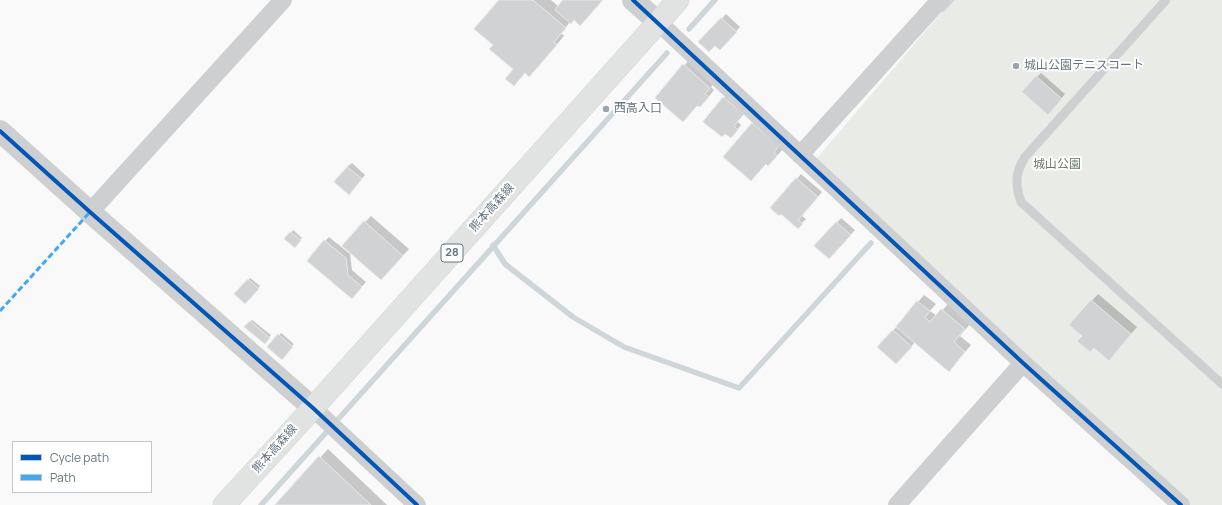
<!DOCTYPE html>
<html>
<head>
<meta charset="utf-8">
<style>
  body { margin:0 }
  #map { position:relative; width:1222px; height:505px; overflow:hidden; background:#f9f9f9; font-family:Manrope,sans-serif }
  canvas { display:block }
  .legend { position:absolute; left:12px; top:441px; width:140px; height:52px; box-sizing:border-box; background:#fff; border:1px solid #c1c8cd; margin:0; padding:5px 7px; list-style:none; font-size:12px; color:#657683 }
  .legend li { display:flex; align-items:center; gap:8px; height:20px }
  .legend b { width:20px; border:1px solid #c1c8cd }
</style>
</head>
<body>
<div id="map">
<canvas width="1222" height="505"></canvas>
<ul class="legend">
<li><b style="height:5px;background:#0057b8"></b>Cycle path</li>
<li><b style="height:5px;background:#3fa9f5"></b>Path</li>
</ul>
</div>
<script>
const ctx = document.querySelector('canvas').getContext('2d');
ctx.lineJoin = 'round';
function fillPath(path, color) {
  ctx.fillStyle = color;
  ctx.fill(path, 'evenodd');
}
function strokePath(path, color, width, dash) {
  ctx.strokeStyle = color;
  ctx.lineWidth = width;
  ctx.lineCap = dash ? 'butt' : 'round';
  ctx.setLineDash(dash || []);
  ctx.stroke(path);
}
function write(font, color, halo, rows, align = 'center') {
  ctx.font = font + ' Manrope,"Noto Sans JP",sans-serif';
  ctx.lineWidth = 4;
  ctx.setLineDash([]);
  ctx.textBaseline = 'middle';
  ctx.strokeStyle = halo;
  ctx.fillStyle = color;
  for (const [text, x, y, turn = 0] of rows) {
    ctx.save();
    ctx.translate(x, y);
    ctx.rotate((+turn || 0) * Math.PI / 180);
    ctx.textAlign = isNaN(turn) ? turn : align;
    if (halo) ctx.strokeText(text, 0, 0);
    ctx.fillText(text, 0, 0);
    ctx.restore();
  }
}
fillPath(new Path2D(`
  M 952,0 L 1222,0 L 1222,505 L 1190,505 L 811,165 Z`), '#e8ebe6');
fillPath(new Path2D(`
  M 501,0 L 551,0 L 559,7 L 564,0 L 602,0 L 570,22 L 561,33 L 564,36 L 537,68 L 525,73 L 514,69 L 494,44 Z
  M 726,14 L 740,27 L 720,49 L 715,45 L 700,42 Z
  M 690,59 L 716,81 L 711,87 L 714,90 L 706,100 L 656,98 Z
  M 1041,73 L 1065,94 L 1052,109 L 1037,77 Z
  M 728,94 L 747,109 L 737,121 L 741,125 L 735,133 L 724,98 Z
  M 759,117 L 783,149 L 774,159 L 766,163 L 753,124 Z
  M 352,163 L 365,175 L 353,189 L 347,167 Z
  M 801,174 L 822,192 L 802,216 L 806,219 L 798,227 L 781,212 L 772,208 Z
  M 371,216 L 409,249 L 387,273 L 365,222 Z
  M 841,218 L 855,230 L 834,254 L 816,246 Z
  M 293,230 L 302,238 L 297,245 L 286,239 Z
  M 329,237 L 350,254 L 352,270 L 366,282 L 356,293 L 325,241 Z
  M 250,278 L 260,286 L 245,303 L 235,294 Z
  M 1098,294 L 1137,327 L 1115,353 L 1083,336 L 1070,325 Z
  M 924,295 L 936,304 L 930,311 L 937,316 L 948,304 L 971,323 L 960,336 L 971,345 L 955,364 L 915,342 L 900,359 L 879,347 Z
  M 252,320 L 271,335 L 265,343 L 245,327 Z
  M 281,333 L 294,344 L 282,358 L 268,347 Z
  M 328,449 L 387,505 L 277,505 Z`), '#0003');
strokePath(new Path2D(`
  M 943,9 L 951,0
  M 689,29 L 715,0
  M 493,245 L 505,264 L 573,317 L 624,347 L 739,388 L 871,243
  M 261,505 L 667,53`), '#ced6d9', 5.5);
const building = new Path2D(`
  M 499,0 L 533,0 L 566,28 L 554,42 L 557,45 L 529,77 L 525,73 L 514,86 L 505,79 L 513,69 L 489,49 L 493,45 L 474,29 Z
  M 563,0 L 603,0 L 580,26 L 574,20 L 571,24 L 555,10 Z
  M 721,18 L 737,32 L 720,50 L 715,46 L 709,52 L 698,42 Z
  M 683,64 L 710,88 L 705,94 L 709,97 L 700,107 L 697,106 L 683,122 L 655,98 Z
  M 1036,76 L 1062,99 L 1048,115 L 1022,92 Z
  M 723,97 L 744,114 L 734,126 L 738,130 L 731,138 L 725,134 L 722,137 L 703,122 Z
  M 752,123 L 779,146 L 774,152 L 777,156 L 768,166 L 766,164 L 751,181 L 723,157 Z
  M 347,167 L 362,179 L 349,195 L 334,182 Z
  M 796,178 L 818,197 L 798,220 L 803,224 L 798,229 L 781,214 L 779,216 L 770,208 Z
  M 364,221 L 403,256 L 381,280 L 342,246 Z
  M 836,222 L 851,235 L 829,259 L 814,246 Z
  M 290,232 L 301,240 L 295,248 L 284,239 Z
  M 324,240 L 346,258 L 348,275 L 362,287 L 352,299 L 307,261 Z
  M 248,279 L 259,289 L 245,304 L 234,294 Z
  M 1091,300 L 1131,334 L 1109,361 L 1094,348 L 1090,352 L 1077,341 L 1082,336 L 1069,325 Z
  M 917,301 L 930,311 L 925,317 L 930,322 L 941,309 L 965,329 L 954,342 L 965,352 L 949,372 L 896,327 Z
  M 250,321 L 270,338 L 265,344 L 244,327 Z
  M 893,330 L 912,347 L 896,364 L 877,347 Z
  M 278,334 L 293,347 L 282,360 L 267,347 Z
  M 319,456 L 371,505 L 275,505 Z`);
fillPath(building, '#d0d2d3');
strokePath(building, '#e8e8e8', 1);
const primary = new Path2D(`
  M 224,505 L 313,408 L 678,0`);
strokePath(primary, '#d5d6d7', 23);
strokePath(new Path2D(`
  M 1166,0 L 1025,157 C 1015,173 1015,184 1021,202 L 1222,384`), '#cecfd0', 9);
strokePath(new Path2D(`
  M 658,22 L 1023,363 L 1181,505
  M 800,155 L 940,0
  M 90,212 L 283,0
  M 313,408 L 417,505
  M 897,505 L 1023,363`), '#cecfd0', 18);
strokePath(new Path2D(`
  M 633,0 L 658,22
  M 0,131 L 90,212 L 313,408`), '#cecfd0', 22);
strokePath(primary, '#e1e2e2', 22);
strokePath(new Path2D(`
  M 0,311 L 90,212`), '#3fa9f5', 3, [6, 3]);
strokePath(new Path2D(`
  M 633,0 L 1023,363 L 1181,505
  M 0,131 L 90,212 L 313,408 L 417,505`), '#0057b8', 4);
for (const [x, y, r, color] of [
  [1016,66,4,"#99a4ac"],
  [606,109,4,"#99a4ac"]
]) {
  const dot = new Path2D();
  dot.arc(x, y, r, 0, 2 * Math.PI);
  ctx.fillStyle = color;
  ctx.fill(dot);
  strokePath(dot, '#fff', 1.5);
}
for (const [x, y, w] of [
  [452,253,22]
]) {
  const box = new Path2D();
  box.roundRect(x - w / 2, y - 9, w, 18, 3);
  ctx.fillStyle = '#fff';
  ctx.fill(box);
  strokePath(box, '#657683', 1);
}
write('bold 11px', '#657683', null, [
  ["28",452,253]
]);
write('12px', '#657683', '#fff', [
  ["城山公園テニスコート",1024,66],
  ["西高入口",614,109]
], 'left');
write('12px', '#687a64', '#fff', [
  ["城山公園",1057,165]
]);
write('12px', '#657683', '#fff', [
  ["熊本高森線",492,208,-48],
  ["熊本高森線",275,449,-48]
]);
</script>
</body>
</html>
